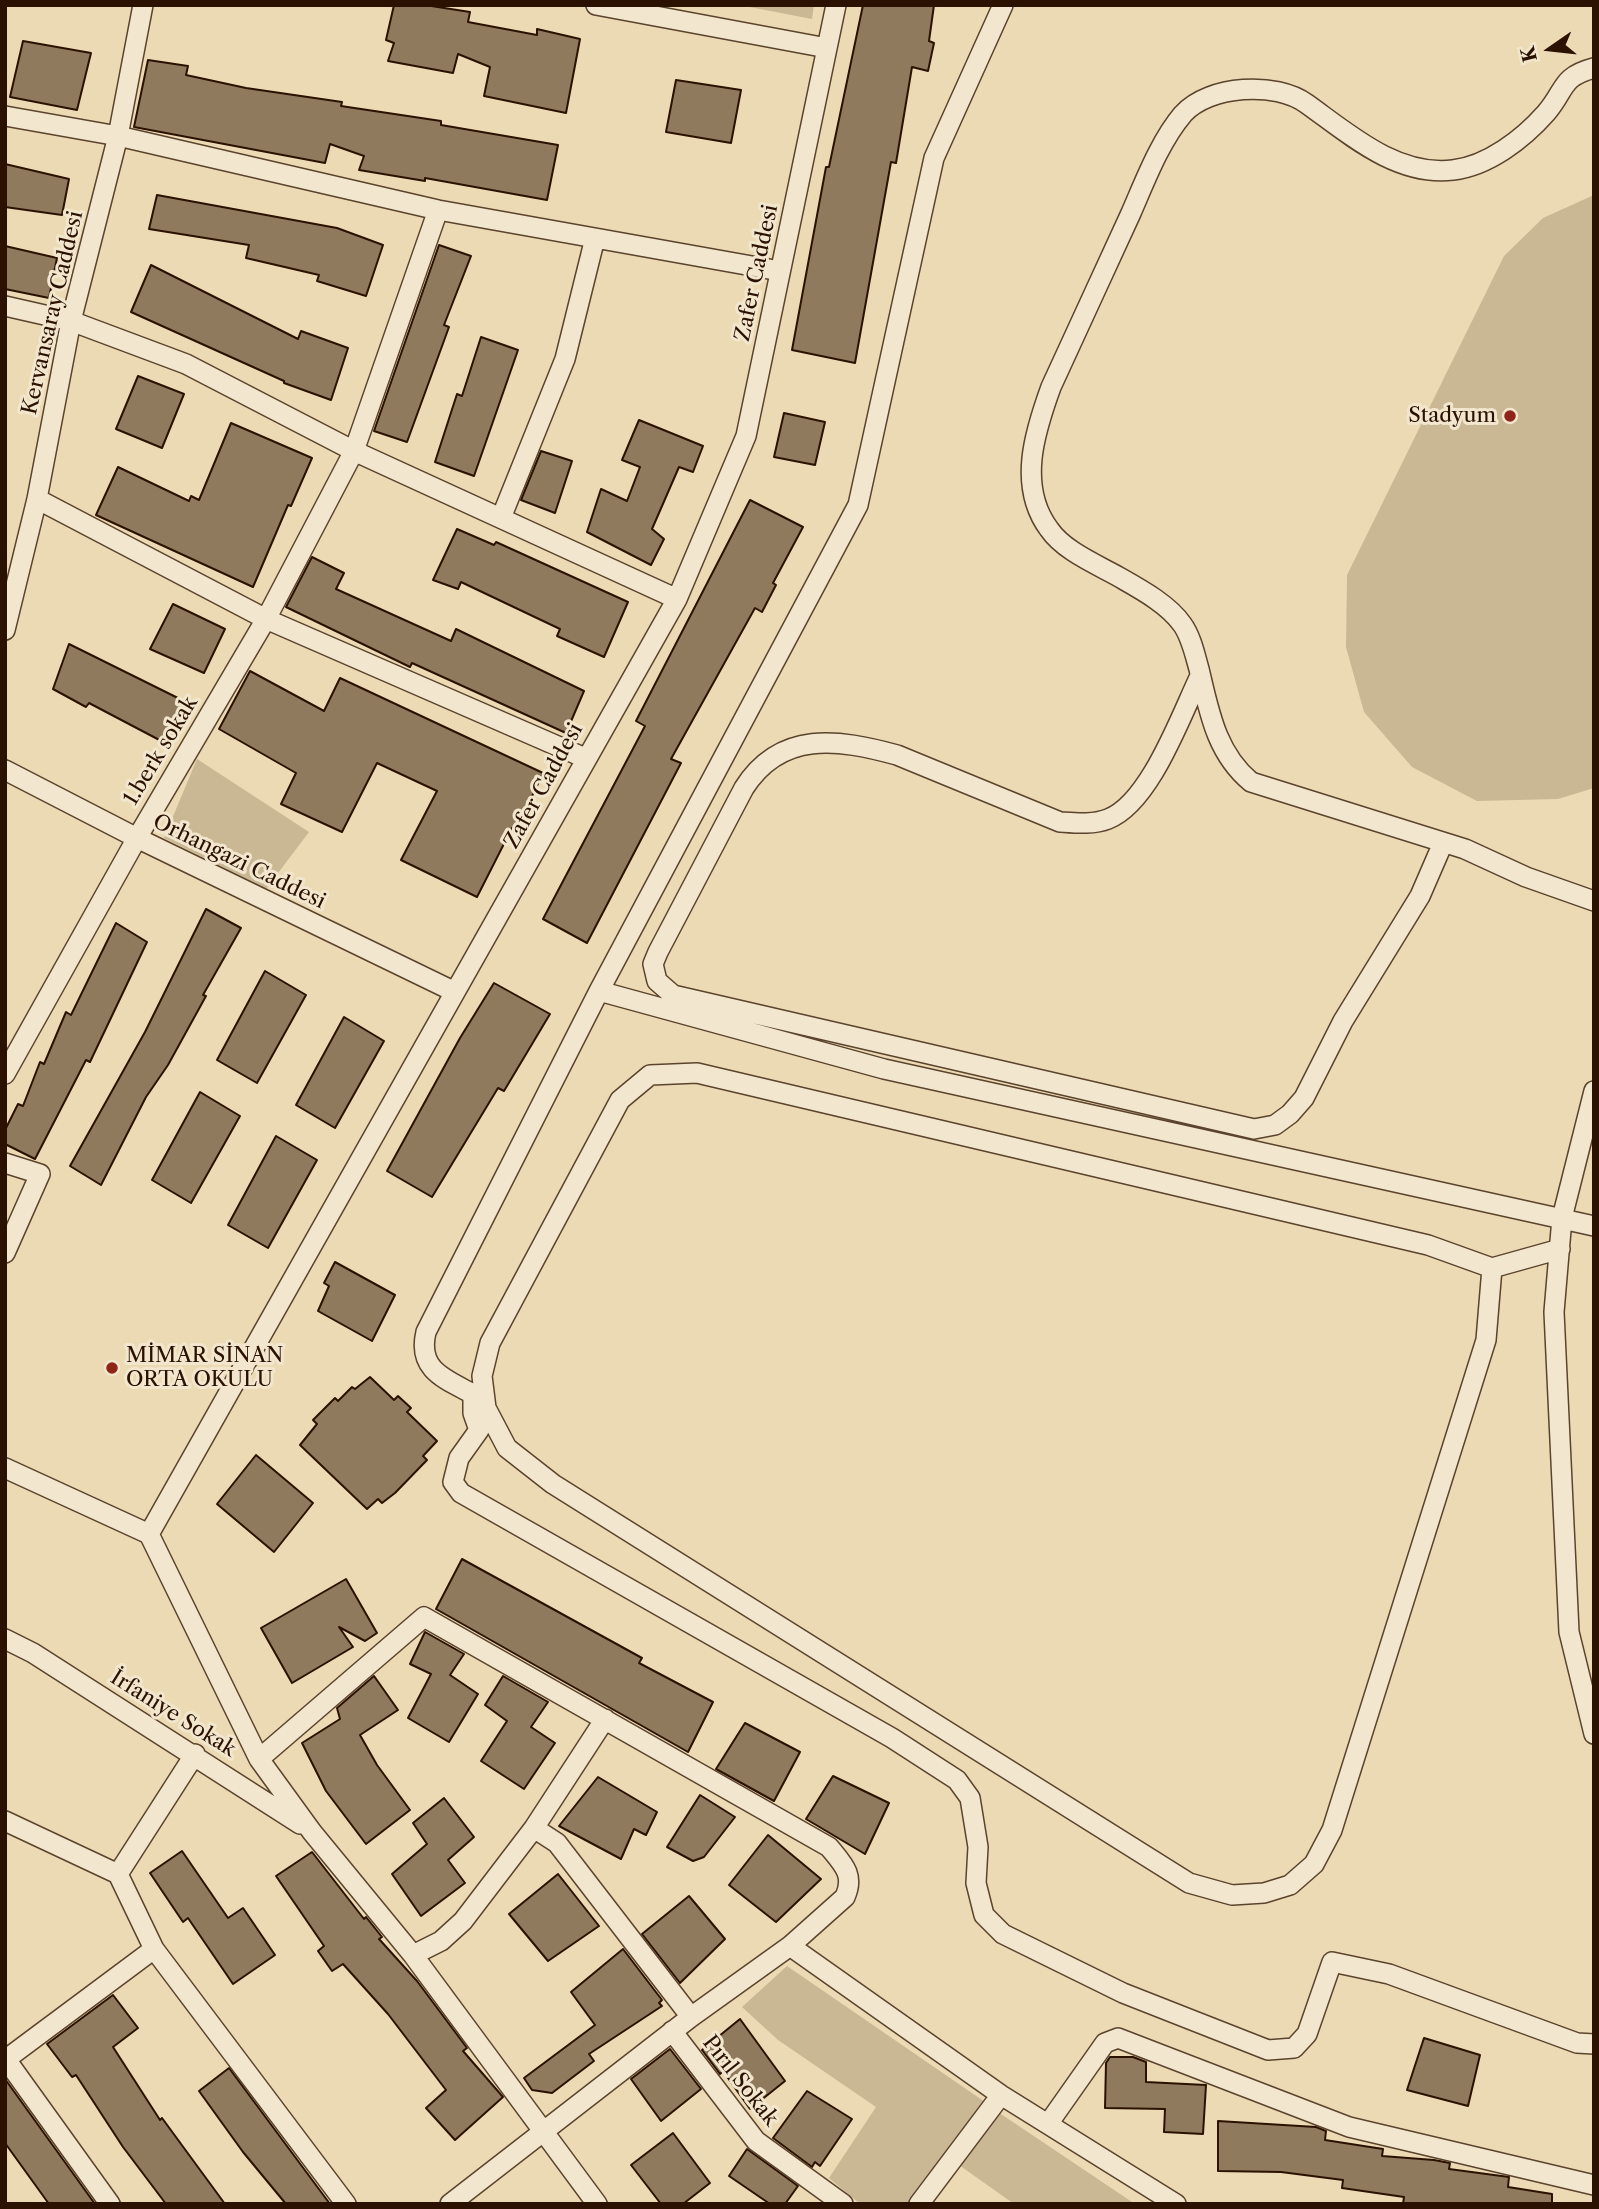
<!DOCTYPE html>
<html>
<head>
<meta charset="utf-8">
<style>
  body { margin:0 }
  #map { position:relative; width:1599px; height:2209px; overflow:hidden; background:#ebdab3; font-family:"Libre Caslon Text",serif }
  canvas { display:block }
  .frame { position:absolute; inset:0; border:7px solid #2b1100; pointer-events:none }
  .north { position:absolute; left:1515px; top:14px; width:70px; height:70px; -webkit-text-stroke:5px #f2e7ce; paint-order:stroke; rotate:256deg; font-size:19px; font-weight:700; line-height:28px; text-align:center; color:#2b1100 }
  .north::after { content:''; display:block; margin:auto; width:24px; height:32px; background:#2b1100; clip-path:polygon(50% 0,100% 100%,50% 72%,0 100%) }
</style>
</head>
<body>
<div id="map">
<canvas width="1599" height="2209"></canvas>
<div class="frame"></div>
<div class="north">K</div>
</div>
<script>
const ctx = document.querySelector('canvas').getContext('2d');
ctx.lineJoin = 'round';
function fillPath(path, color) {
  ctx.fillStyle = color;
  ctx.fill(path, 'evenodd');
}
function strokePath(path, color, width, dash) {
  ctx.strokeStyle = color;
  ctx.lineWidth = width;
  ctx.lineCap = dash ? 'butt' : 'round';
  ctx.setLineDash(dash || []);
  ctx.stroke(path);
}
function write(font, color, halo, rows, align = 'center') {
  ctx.font = font + ' "Libre Caslon Text",serif';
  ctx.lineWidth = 6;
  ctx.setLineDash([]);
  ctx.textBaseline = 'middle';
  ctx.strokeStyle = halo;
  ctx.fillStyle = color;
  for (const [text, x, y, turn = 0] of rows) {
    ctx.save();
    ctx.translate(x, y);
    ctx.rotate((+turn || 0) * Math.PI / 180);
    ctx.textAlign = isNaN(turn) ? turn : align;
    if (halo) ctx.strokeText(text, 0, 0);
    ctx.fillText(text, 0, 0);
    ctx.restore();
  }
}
fillPath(new Path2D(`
  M 739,5 L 814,5 L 812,19 Z
  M 1594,195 L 1594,788 L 1558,799 L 1477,801 L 1412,767 L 1364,712 L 1346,647 L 1347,575 L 1504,256 L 1543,218 Z
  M 197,759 L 309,832 L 266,889 L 164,838 Z
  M 787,1966 L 985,2102 L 911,2204 L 860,2204 L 829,2178 L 876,2107 L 778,2040 L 742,2007 Z
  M 998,2112 L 1135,2204 L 1014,2204 L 959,2165 Z`), '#cab895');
const building = new Path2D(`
  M 394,5 L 425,5 L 470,12 L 468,22 L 537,35 L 537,29 L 580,39 L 566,113 L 484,96 L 490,67 L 458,54 L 453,73 L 388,61 L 394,43 L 386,40 Z
  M 863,5 L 934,5 L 929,41 L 934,43 L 928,71 L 912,67 L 896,163 L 891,162 L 855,363 L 792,350 L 826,167 L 829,167 Z
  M 23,41 L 91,53 L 77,110 L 10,97 Z
  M 148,60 L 188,66 L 186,75 L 246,88 L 342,102 L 341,106 L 441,121 L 441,125 L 558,145 L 547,200 L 425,178 L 425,181 L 359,170 L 364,156 L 330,144 L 325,163 L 134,127 Z
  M 676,80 L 741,90 L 731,143 L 666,132 Z
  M 5,164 L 69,179 L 62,215 L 5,207 Z
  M 157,195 L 337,228 L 383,245 L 366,296 L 317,281 L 319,275 L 246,258 L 249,245 L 149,229 Z
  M 439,245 L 471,256 L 444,325 L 449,327 L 407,442 L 374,431 Z
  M 5,246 L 57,258 L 49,298 L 5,289 Z
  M 151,265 L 298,339 L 301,331 L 348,348 L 331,400 L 284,383 L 284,381 L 131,312 Z
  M 481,337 L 518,350 L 474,476 L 435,462 L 457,394 L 462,396 Z
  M 138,376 L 184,394 L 162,448 L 116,429 Z
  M 784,413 L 825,422 L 815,465 L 774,457 Z
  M 639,420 L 703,446 L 693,472 L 679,467 L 652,529 L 664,539 L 651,565 L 587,532 L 601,489 L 627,501 L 640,467 L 622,460 Z
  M 231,423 L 312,458 L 291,506 L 288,505 L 253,587 L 96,515 L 118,467 L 189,501 L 191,496 L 199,500 Z
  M 541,451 L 572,461 L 555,513 L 521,500 Z
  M 750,500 L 803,527 L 773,583 L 776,585 L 762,612 L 755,608 L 671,759 L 681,763 L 587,943 L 543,919 L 645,726 L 636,721 Z
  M 457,529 L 494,545 L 496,542 L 628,602 L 604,657 L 557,636 L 560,629 L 461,582 L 458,589 L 433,580 Z
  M 312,557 L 344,573 L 336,589 L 451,641 L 456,629 L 584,691 L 566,733 L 412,663 L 410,667 L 286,607 Z
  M 173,604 L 225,629 L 204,673 L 150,649 Z
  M 69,644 L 188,703 L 167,744 L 89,703 L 86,707 L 53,689 Z
  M 250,671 L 324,711 L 340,678 L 543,773 L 516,830 L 512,828 L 477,897 L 401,860 L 437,791 L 377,763 L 342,832 L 281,804 L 296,773 L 219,729 Z
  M 206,909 L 241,928 L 203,995 L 206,996 L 168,1065 L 146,1097 L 101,1185 L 70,1166 L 145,1032 Z
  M 116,923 L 147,942 L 90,1062 L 86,1060 L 35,1159 L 5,1144 L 5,1130 L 18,1104 L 23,1106 L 40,1062 L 44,1064 L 66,1012 L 71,1015 Z
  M 265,971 L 306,995 L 257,1083 L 217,1060 Z
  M 494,983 L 550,1014 L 504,1091 L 498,1088 L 432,1197 L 387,1171 L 460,1038 Z
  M 344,1017 L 384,1041 L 335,1128 L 296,1105 Z
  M 200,1092 L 240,1116 L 191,1203 L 152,1180 Z
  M 276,1136 L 317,1160 L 268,1248 L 228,1225 Z
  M 335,1262 L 395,1295 L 372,1341 L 318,1311 L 329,1286 L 324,1283 Z
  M 370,1377 L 394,1400 L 398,1396 L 411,1408 L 407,1412 L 437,1441 L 423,1456 L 427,1460 L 395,1493 L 382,1503 L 378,1499 L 367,1509 L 300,1445 L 317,1424 L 313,1420 L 335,1398 L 338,1401 L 352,1387 L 355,1389 Z
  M 256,1455 L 313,1503 L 274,1552 L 217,1504 Z
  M 462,1559 L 642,1658 L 639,1663 L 713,1702 L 688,1752 L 436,1609 Z
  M 346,1579 L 377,1633 L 365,1641 L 339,1627 L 353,1647 L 292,1683 L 261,1628 Z
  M 425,1632 L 464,1654 L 450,1675 L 478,1694 L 449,1742 L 408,1718 L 431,1674 L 410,1664 Z
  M 374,1676 L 398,1710 L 360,1735 L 377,1765 L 410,1810 L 366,1844 L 326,1791 L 302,1743 L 340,1719 L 337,1708 Z
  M 503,1676 L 548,1702 L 531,1727 L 555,1743 L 524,1789 L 481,1761 L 507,1721 L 485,1705 Z
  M 745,1723 L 800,1752 L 774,1801 L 716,1769 Z
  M 833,1776 L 889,1803 L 865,1854 L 806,1819 Z
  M 598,1777 L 657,1812 L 646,1835 L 634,1829 L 621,1859 L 559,1826 Z
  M 700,1795 L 735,1817 L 704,1857 L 693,1861 L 667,1847 Z
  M 444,1798 L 474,1837 L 448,1860 L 465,1883 L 421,1916 L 392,1874 L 427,1844 L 413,1823 Z
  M 768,1835 L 821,1879 L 776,1922 L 729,1885 Z
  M 182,1851 L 228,1918 L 243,1908 L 275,1955 L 233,1984 L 188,1918 L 183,1922 L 150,1873 Z
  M 312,1852 L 364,1919 L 366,1917 L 382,1937 L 379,1939 L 417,1981 L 467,2048 L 463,2051 L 503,2097 L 455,2140 L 426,2108 L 446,2090 L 388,2014 L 343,1964 L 332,1971 L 318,1951 L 324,1946 L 276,1876 Z
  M 558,1874 L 599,1926 L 548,1961 L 509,1914 Z
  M 689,1896 L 725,1939 L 680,1983 L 642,1934 Z
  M 623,1949 L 662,2000 L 659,2003 L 662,2006 L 589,2054 L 594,2061 L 552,2093 L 532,2090 L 524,2078 L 595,2025 L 571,1992 Z
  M 113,1995 L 138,2028 L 113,2047 L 160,2120 L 162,2118 L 225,2204 L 166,2204 L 123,2147 L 76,2075 L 72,2077 L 47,2044 Z
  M 740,2019 L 785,2081 L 750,2109 L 723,2071 L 720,2074 L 702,2050 Z
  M 1424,2038 L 1480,2055 L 1468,2106 L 1407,2090 Z
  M 670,2049 L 701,2089 L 661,2121 L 631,2079 Z
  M 1110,2057 L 1133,2057 L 1146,2062 L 1146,2082 L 1206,2085 L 1203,2134 L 1164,2132 L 1165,2109 L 1105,2108 L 1106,2063 Z
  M 229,2068 L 330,2204 L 286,2204 L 243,2152 L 199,2091 Z
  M 5,2079 L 95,2204 L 49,2204 L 5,2143 Z
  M 807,2091 L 852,2119 L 820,2166 L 815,2162 L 812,2167 L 773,2138 Z
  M 1218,2121 L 1316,2127 L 1326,2131 L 1325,2140 L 1383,2149 L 1382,2156 L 1434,2160 L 1450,2163 L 1449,2169 L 1509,2177 L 1508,2187 L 1552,2194 L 1552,2204 L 1403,2204 L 1404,2197 L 1342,2188 L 1343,2180 L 1281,2172 L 1218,2171 Z
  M 673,2133 L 710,2183 L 683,2204 L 661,2204 L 631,2165 Z
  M 747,2149 L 798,2186 L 785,2204 L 770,2204 L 729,2176 Z`);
fillPath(building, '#8f7a5d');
strokePath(building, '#2b1100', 2);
const minor = new Path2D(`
  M 596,5 L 827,48
  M 1003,5 L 934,158 L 858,505 L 599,991 L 426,1332 C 417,1370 445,1379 473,1394 L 473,1413 L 479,1430 L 459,1458 L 453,1482 L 461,1493 L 892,1738 L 957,1780 L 970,1798 L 978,1847 L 976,1883 L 984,1915 L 1003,1934 L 1123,1993 L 1268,2050 L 1294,2048 L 1307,2034 L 1332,1962 L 1389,1974 L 1577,2043 L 1594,2044
  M 1594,68 C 1560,77 1566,90 1546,113 C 1523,139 1488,166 1453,170 C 1397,177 1349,134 1307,104 C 1276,81 1209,85 1183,114 C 1160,141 1145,181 1131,213 C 1104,271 1078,329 1051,387 C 1035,431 1017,486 1049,529 C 1064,551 1096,564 1119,577 C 1140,589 1168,604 1182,624 C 1191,636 1195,655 1199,669 C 1209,711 1216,753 1251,782 L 1465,849 L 1526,877 L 1594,901
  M 5,116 L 118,136 L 438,210 L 780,271
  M 5,306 L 71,321 L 186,364 L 354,451 L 677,599
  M 37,499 L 266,619 L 585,758
  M 501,518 L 565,359 L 595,238
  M 5,630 L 37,499 L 71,321 L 118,136 L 143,5
  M 1200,676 C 1181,715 1150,803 1108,819 C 1093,825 1075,823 1060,822 L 897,755 C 838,739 781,730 744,788 L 658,952 L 653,964 L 657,981 L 673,995 L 1254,1129 L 1275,1125 L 1290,1114 L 1304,1098 L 1343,1021 L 1420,896 L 1443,843
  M 5,770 L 137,838 L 455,992
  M 599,991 L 884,1069 L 1594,1226
  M 5,1074 L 137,838 L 266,619 L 354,451 L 438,210
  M 1594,1091 L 1562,1218 L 1554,1312 L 1569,1632 L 1594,1734
  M 5,1163 L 40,1174 L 5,1253
  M 1492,1268 L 1486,1340 L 1332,1830 L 1314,1864 L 1290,1885 L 1264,1893 L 1232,1895 L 1189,1883 L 553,1484 L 507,1448 L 486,1408 L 482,1376 L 490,1343 L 620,1100 L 650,1075 L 697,1073 L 1428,1245 L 1492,1268 L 1560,1249
  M 5,1468 L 149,1534 L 259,1759 L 312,1832 L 413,1955 L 597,2204
  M 149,1534 L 677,599 L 746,436 L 836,5
  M 5,1639 L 33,1653 L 300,1824
  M 259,1759 L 424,1617 L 829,1847 C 843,1864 855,1875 845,1897 L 790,1946 L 691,2017 L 450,2204
  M 5,1821 L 118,1874 L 154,1949 L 346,2204
  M 534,1828 L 557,1843 L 691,2017
  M 118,1874 L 195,1754
  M 790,1946 L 1001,2095 L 1176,2204
  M 413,1955 L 441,1941 L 463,1921 L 534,1828 L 605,1719
  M 672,2031 L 756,2141 L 843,2204
  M 5,2058 L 110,2204
  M 5,2060 L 154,1949
  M 1048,2124 L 1105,2043 L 1118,2038 L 1349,2127 L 1594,2185
  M 919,2204 L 1001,2095`);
strokePath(minor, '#5b432d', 22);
strokePath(minor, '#f2e7ce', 19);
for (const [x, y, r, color] of [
  [1510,416,7,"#8f2418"],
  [112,1368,7,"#8f2418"]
]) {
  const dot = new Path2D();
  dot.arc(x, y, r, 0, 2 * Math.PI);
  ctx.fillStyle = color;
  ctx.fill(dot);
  strokePath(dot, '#f2e7ce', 2.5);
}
write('21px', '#2b1100', '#f2e7ce', [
  ["Zafer Caddesi",757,273,-78],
  ["Kervansaray Caddesi",53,313,-77],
  ["1.berk sokak",161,751,-59],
  ["Zafer Caddesi",544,786,-61],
  ["Orhangazi Caddesi",239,862,26],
  ["İrfaniye Sokak",173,1714,32],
  ["Pırıl Sokak",740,2081,52]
]);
write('21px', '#2b1100', '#f2e7ce', [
  ["Stadyum",1496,416],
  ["MİMAR SİNAN",126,1356,"left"],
  ["ORTA OKULU",126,1380,"left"]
], 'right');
</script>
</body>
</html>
